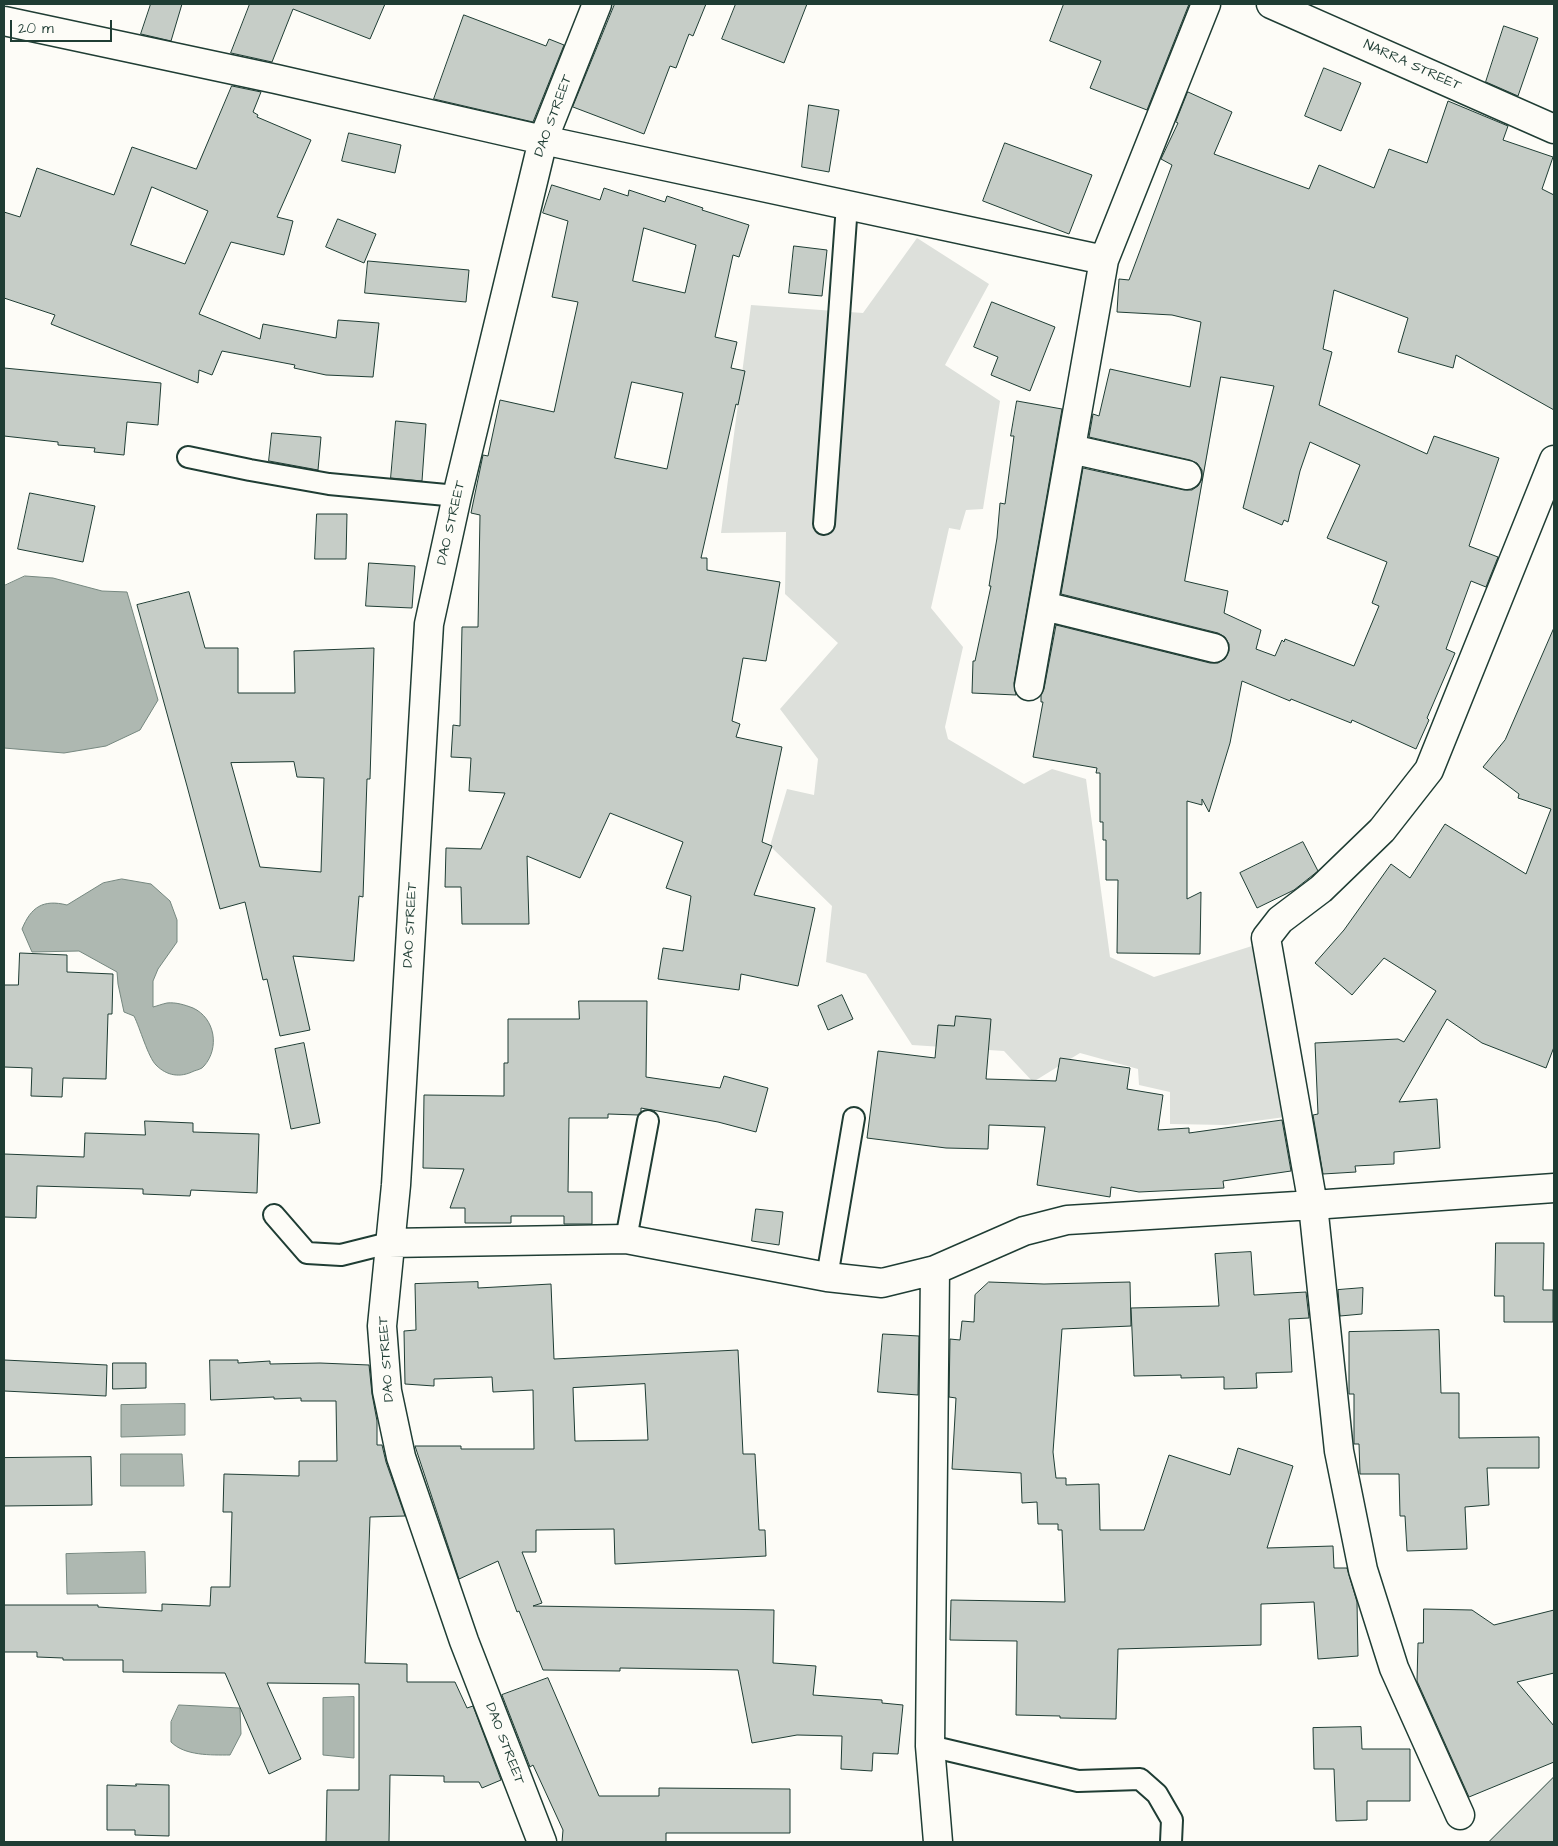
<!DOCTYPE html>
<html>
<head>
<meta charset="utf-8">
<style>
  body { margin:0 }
  #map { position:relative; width:1558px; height:1846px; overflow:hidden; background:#fdfcf7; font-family:"Architects Daughter",sans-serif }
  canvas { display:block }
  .frame { position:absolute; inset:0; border:5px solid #1f3d34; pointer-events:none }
  .scale { position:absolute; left:10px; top:20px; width:102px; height:22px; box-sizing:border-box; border:2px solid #1f3d34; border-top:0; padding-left:6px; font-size:15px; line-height:18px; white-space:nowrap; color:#1f3d34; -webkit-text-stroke:4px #fdfcf7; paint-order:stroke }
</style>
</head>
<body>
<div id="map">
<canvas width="1558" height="1846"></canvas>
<div class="frame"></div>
<div class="scale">20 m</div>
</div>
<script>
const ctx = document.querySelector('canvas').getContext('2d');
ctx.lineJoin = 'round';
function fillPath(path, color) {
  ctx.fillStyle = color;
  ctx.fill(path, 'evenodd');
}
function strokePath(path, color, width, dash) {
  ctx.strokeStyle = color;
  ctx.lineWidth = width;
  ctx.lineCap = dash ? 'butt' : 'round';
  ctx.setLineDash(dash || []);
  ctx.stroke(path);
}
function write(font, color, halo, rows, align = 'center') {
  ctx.font = font + ' "Architects Daughter",sans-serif';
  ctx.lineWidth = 5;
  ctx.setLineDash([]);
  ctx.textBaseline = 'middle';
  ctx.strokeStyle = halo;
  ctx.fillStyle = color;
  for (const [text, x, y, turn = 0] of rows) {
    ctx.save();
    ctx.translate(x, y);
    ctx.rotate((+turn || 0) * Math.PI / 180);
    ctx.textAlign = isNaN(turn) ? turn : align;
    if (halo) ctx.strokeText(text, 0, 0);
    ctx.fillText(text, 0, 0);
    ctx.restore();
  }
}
fillPath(new Path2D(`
  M 917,238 L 989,284 L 945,365 L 1000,401 L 983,509 L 966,510 L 960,530 L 949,528 L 931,608 L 963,647 L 945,727 L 948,739 L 1024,784 L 1052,769 L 1086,779 L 1110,957 L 1154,977 L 1252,946 L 1292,1116 L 1226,1125 L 1170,1124 L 1170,1092 L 1139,1085 L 1138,1069 L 1080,1053 L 1033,1082 L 1004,1051 L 912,1045 L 866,974 L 826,962 L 832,906 L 770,846 L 787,789 L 814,795 L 818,759 L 780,709 L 838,643 L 785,594 L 786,532 L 721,533 L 751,305 L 863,313 Z`), '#dde0db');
const water = new Path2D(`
  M 25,576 L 53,578 L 102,591 L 127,592 L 158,700 L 140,730 L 106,746 L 64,753 L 4,748 L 4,586 Z
  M 122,879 L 151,884 L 170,901 L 177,920 L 177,942 L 158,969 L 153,981 L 153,1007 C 157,1006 162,1004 167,1003 C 176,1002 185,1005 193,1008 C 215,1018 220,1048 204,1066 C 202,1069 197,1070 194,1071 C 180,1078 167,1076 156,1065 C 148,1057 140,1028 134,1016 L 124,1012 L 118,984 L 117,972 L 79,951 L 32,952 L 22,929 C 31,907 43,899 67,905 L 103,883 Z
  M 185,1404 L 185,1435 L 121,1437 L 121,1405 Z
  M 121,1454 L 182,1454 L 184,1486 L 121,1486 Z
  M 145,1552 L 146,1593 L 67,1594 L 66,1554 Z
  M 354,1697 L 354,1758 L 323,1755 L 323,1698 Z
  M 179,1705 L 240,1708 L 241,1734 L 230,1755 C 211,1755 185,1756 171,1742 L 171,1722 Z`);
fillPath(water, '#aeb8b1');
strokePath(water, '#75877f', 1);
const building = new Path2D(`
  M 151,4 L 182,4 L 171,41 L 141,34 Z
  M 250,4 L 385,4 L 370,39 L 293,9 L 272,62 L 231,53 Z
  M 615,4 L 706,4 L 693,36 L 689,34 L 676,68 L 670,66 L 644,134 L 573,107 Z
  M 736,4 L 807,4 L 784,63 L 722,39 Z
  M 1064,4 L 1189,4 L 1147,110 L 1090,88 L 1101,61 L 1050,41 Z
  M 464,15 L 546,46 L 549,39 L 564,45 L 533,122 L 434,99 Z
  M 1504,26 L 1538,38 L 1518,96 L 1486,82 Z
  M 1324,68 L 1361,83 L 1341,131 L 1305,116 Z
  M 232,86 L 261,92 L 253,112 L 258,115 L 257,117 L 311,140 L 277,217 L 293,221 L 284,255 L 231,242 L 199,314 L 260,339 L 263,324 L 336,338 L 338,320 L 379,323 L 373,377 L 326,375 L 294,368 L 295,365 L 222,351 L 212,375 L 199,370 L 198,383 L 51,324 L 55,315 L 4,298 L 4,212 L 20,217 L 37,168 L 114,195 L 132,147 L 196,169 ZM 152,187 L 208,211 L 185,264 L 131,245 Z
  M 1188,92 L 1232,112 L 1214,154 L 1309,189 L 1319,165 L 1374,188 L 1389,149 L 1427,163 L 1448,101 L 1508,126 L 1503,140 L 1553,157 L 1542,189 L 1554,195 L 1554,410 L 1456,355 L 1453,368 L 1398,352 L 1408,318 L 1334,290 L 1323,349 L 1332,352 L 1319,405 L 1427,454 L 1434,436 L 1499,458 L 1469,546 L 1498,557 L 1486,587 L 1471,581 L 1446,649 L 1455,653 L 1427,718 L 1429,720 L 1416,749 L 1352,720 L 1351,723 L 1291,699 L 1290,701 L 1242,681 L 1230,743 L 1209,812 L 1202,799 L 1202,805 L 1187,801 L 1187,899 L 1201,892 L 1200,954 L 1117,953 L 1118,880 L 1106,880 L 1106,840 L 1103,840 L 1103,822 L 1100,822 L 1100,773 L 1096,773 L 1097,768 L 1033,757 L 1043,702 L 1041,702 L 1041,695 L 1044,689 L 1056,625 L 1210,663 L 1218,663 L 1225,659 L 1229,651 L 1229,644 L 1225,637 L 1218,633 L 1061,594 L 1083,468 L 1184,490 L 1192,490 L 1198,486 L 1202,479 L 1202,470 L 1197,463 L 1190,460 L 1089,437 L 1093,414 L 1099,416 L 1110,369 L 1190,387 L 1201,322 L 1172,315 L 1117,312 L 1119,279 L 1129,280 L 1172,165 L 1161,159 L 1178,123 L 1176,122 ZM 1221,377 L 1274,386 L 1243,508 L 1282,525 L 1284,520 L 1288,522 L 1300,471 L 1310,442 L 1360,465 L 1327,538 L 1387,562 L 1372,603 L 1379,606 L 1354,666 L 1285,639 L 1284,642 L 1282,640 L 1275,656 L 1256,649 L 1261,630 L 1224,613 L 1228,591 L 1185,581 Z
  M 809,105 L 839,110 L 829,172 L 802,167 Z
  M 349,133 L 401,145 L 395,173 L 342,161 Z
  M 1005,143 L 1092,175 L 1069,234 L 983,201 Z
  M 552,185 L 600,200 L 604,188 L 628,196 L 629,190 L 665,202 L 667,196 L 703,208 L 702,210 L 749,225 L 739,257 L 733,255 L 715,337 L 737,342 L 731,368 L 745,371 L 738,405 L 736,404 L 701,558 L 707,558 L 707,570 L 780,582 L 766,661 L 743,658 L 732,721 L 740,724 L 736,737 L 782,747 L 762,842 L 772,846 L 754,895 L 815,908 L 798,986 L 741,974 L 739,990 L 658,979 L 663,948 L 683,951 L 691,896 L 666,888 L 683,842 L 610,813 L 580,878 L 527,856 L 529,924 L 462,924 L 461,887 L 445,887 L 446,848 L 481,849 L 505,793 L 469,791 L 471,758 L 451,757 L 453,725 L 460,726 L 462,627 L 478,627 L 480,515 L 471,513 L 483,455 L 488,456 L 500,400 L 554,412 L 578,302 L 552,297 L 568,221 L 543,213 ZM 644,228 L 696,245 L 685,293 L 633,281 ZM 632,382 L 683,393 L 667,469 L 615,458 Z
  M 338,219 L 376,234 L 364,263 L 326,247 Z
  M 794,246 L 827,250 L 822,296 L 789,293 Z
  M 368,261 L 469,270 L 466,302 L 365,293 Z
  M 992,302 L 1055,327 L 1030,391 L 991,375 L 998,357 L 974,347 Z
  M 4,368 L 161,383 L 158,425 L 127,422 L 124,455 L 94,452 L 95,448 L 58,445 L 58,442 L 4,436 Z
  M 1017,401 L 1062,409 L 1014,683 L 1016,695 L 972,693 L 973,661 L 975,661 L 991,586 L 989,586 L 997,538 L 1000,503 L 1005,504 L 1014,436 L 1011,436 Z
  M 396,421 L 426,424 L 422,481 L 391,478 Z
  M 272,433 L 321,437 L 318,470 L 269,461 Z
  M 30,493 L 95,506 L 83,562 L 18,549 Z
  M 317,514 L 347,514 L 346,559 L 315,559 Z
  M 369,563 L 415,566 L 412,608 L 366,606 Z
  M 189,592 L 205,648 L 238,648 L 238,693 L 295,693 L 294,651 L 374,648 L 370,779 L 367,779 L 363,897 L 359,896 L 354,961 L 293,956 L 310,1030 L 280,1036 L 267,979 L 263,980 L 245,902 L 220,909 L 187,786 L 137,605 ZM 294,762 L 297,777 L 324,778 L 321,872 L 260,867 L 231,763 Z
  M 1554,628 L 1554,1047 L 1546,1068 L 1482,1043 L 1447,1019 L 1399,1102 L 1437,1099 L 1440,1148 L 1394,1152 L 1394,1164 L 1355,1166 L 1356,1172 L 1323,1174 L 1313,1115 L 1318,1114 L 1315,1043 L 1398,1039 L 1404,1042 L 1436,991 L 1384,958 L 1352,995 L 1315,963 L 1344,930 L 1391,864 L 1410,878 L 1445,824 L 1526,874 L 1551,809 L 1518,798 L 1519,794 L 1483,767 L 1505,740 Z
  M 1303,842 L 1318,871 L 1294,890 L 1257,908 L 1240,873 Z
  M 20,953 L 67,955 L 67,972 L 113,974 L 112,1014 L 108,1014 L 106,1079 L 63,1078 L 62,1097 L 31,1096 L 32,1068 L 4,1067 L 4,985 L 18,985 Z
  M 842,995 L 853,1019 L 828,1030 L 818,1006 Z
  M 579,1001 L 647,1001 L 646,1077 L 720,1088 L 724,1076 L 768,1088 L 756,1132 L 718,1122 L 641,1108 L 641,1112 L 638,1115 L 608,1114 L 608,1118 L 569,1118 L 568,1192 L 592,1192 L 592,1224 L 564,1224 L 564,1216 L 511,1216 L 511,1223 L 465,1223 L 465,1208 L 450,1208 L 464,1169 L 423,1168 L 424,1095 L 504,1096 L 504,1063 L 508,1063 L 508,1019 L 579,1019 Z
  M 956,1016 L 991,1019 L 986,1079 L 1056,1081 L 1060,1058 L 1130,1068 L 1127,1089 L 1163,1095 L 1158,1130 L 1189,1128 L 1189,1133 L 1282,1120 L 1291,1171 L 1223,1181 L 1224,1188 L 1139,1192 L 1111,1187 L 1110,1197 L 1037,1185 L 1045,1127 L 989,1125 L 988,1149 L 946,1148 L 867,1138 L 878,1051 L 935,1058 L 938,1025 L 954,1026 Z
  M 304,1043 L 320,1123 L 291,1129 L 275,1049 Z
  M 145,1121 L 193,1123 L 193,1132 L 259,1134 L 257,1193 L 191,1190 L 190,1196 L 143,1194 L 143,1189 L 37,1186 L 36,1218 L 4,1217 L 4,1154 L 84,1157 L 85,1133 L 145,1135 Z
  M 756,1209 L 783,1212 L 779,1245 L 752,1241 Z
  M 1496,1243 L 1544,1243 L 1543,1290 L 1553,1290 L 1553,1322 L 1504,1322 L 1504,1296 L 1495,1296 Z
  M 1251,1252 L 1254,1295 L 1306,1292 L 1309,1318 L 1289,1319 L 1292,1372 L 1256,1373 L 1257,1388 L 1224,1389 L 1224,1377 L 1181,1378 L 1181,1375 L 1134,1376 L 1131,1308 L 1219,1306 L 1215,1254 Z
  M 478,1282 L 478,1288 L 551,1284 L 554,1359 L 738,1350 L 743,1454 L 755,1454 L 759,1530 L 765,1530 L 766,1556 L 615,1564 L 614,1529 L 536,1530 L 536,1552 L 522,1552 L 542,1603 L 533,1606 L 774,1610 L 773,1663 L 816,1666 L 813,1695 L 882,1700 L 882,1703 L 903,1705 L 898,1754 L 873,1753 L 872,1771 L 841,1769 L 842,1736 L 797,1735 L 752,1743 L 738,1670 L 620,1668 L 620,1671 L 543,1670 L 519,1611 L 517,1612 L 498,1561 L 459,1579 L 415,1446 L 461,1446 L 461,1449 L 534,1449 L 533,1390 L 493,1392 L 492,1377 L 434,1379 L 434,1386 L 405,1384 L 404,1331 L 416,1330 L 415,1284 ZM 645,1384 L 648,1440 L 575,1441 L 573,1388 Z
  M 989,1282 L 1044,1284 L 1130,1282 L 1131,1326 L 1062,1329 L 1053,1452 L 1056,1478 L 1066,1478 L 1066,1485 L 1099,1484 L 1100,1530 L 1144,1530 L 1169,1455 L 1230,1475 L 1238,1448 L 1293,1466 L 1267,1548 L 1333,1546 L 1334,1568 L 1347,1568 L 1357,1602 L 1358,1656 L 1318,1659 L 1314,1602 L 1261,1604 L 1261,1645 L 1118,1649 L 1116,1719 L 1060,1718 L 1060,1716 L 1016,1715 L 1017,1641 L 950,1640 L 951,1600 L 1065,1602 L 1062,1530 L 1058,1530 L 1058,1524 L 1038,1524 L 1037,1502 L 1022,1503 L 1021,1473 L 952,1469 L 956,1398 L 949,1397 L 950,1339 L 960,1340 L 962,1321 L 974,1322 L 975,1295 Z
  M 1363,1288 L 1362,1314 L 1340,1316 L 1338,1290 Z
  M 1439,1330 L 1441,1393 L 1459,1393 L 1459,1438 L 1539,1437 L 1539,1468 L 1487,1468 L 1489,1505 L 1465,1507 L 1467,1549 L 1407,1551 L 1405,1516 L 1400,1516 L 1399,1474 L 1360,1474 L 1359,1444 L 1354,1444 L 1354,1394 L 1349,1394 L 1349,1332 Z
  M 883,1334 L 919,1336 L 918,1395 L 878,1392 Z
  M 4,1360 L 107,1365 L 106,1396 L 4,1391 Z
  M 210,1360 L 238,1360 L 238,1363 L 270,1361 L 270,1364 L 320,1363 L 369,1365 L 372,1394 L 377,1421 L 377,1445 L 382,1445 L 386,1462 L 405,1516 L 370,1517 L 365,1663 L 407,1664 L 407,1682 L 455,1682 L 467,1708 L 473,1706 L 501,1780 L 482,1788 L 479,1782 L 444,1782 L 444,1776 L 390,1775 L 389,1842 L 326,1842 L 327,1790 L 359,1790 L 359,1684 L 267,1683 L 301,1759 L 269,1774 L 225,1673 L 123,1672 L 123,1660 L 63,1660 L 63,1658 L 37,1657 L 37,1652 L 4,1652 L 4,1605 L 98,1605 L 98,1607 L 162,1611 L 162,1604 L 210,1606 L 211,1587 L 230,1587 L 232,1512 L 223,1512 L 224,1474 L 299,1476 L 299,1461 L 337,1461 L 336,1401 L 301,1401 L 301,1398 L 274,1399 L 274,1397 L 211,1400 Z
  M 113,1363 L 146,1363 L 146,1388 L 113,1389 Z
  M 91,1457 L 92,1505 L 4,1506 L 4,1458 Z
  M 1424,1609 L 1472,1610 L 1494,1625 L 1554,1610 L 1554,1673 L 1517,1682 L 1554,1726 L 1554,1762 L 1469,1797 L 1417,1681 L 1418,1643 L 1423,1643 Z
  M 548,1678 L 599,1796 L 659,1796 L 659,1788 L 790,1789 L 790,1833 L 666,1833 L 666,1842 L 562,1842 L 563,1830 L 533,1765 L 530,1767 L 502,1695 Z
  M 1361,1727 L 1362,1749 L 1410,1749 L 1410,1801 L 1367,1801 L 1367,1820 L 1336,1821 L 1334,1769 L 1314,1769 L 1313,1728 Z
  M 1554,1777 L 1554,1842 L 1489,1842 Z
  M 136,1784 L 169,1785 L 169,1836 L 135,1835 L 135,1830 L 107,1830 L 107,1785 L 136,1786 Z`);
fillPath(building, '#c6cdc7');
strokePath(building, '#1f3d34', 1);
const lane = new Path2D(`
  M 188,457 L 250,470 L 329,484 L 457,496
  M 824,524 L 847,205
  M 274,1215 L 307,1253 L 341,1255 L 389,1243
  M 626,1239 L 648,1121
  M 827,1277 L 854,1118
  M 930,1746 L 1078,1781 L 1140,1779 L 1157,1794 L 1172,1820 L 1171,1842`);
const street = new Path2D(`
  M 1271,4 L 1554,129
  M 4,21 L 276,79 L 543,140 L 1104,260
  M 1071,449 L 1187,475
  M 1044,606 L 1214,648
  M 1029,686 L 1104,260 L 1206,4
  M 389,1243 L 626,1239 L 827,1277 L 882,1283 L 935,1270 L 1024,1231 L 1067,1220 L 1313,1205 L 1554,1188
  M 935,1270 L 930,1746 L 938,1842
  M 1460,1815 L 1394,1668 L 1363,1570 L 1339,1451 L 1313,1205 L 1266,938 L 1280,920 L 1321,889 L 1382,830 L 1429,770 L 1554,460
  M 542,1842 L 464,1641 L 401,1457 L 387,1391 L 382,1326 L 396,1185 L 429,624 L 457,496 L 543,140 L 597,4`);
strokePath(lane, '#1f3d34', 24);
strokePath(street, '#1f3d34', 31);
strokePath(lane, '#fdfcf7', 20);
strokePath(street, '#fdfcf7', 28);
write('14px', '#1f3d34', '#fdfcf7', [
  ["NARRA STREET",1412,66,24],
  ["DAO STREET",554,116,-70],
  ["DAO STREET",452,523,-77],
  ["DAO STREET",411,925,-87],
  ["DAO STREET",387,1359,-94],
  ["DAO STREET",504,1744,69]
]);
</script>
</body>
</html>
